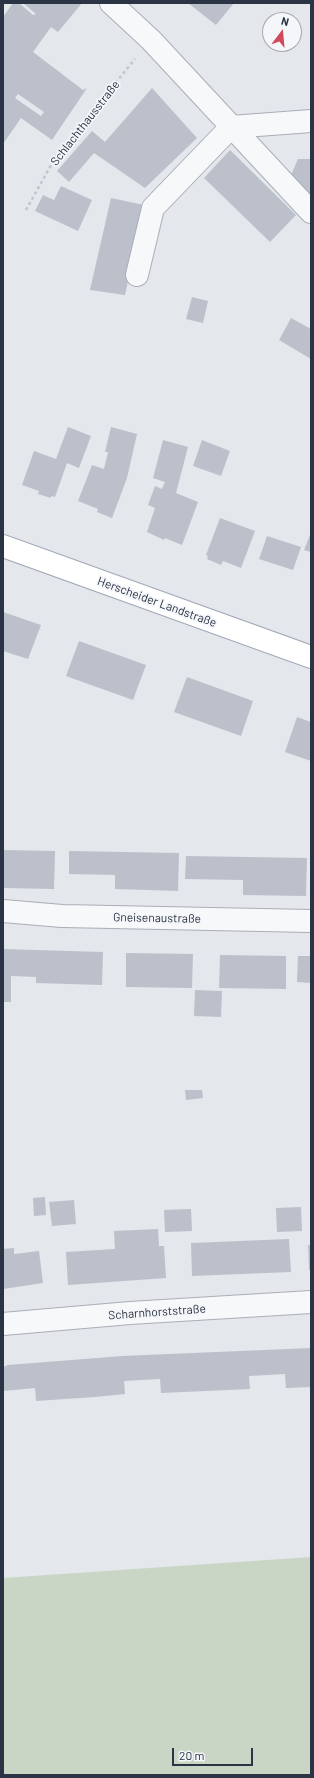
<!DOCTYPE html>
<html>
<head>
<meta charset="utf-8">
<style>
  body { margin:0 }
  #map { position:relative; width:314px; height:1778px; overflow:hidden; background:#e4e7ec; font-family:Barlow,sans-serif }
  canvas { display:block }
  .frame { position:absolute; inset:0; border:4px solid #2b3445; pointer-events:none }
  .north { position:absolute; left:262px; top:12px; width:40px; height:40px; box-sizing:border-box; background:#f4f6f9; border:1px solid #a4a8b1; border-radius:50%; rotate:16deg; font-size:11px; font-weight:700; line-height:16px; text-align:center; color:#2b3445 }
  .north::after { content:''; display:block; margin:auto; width:14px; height:18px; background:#d1495b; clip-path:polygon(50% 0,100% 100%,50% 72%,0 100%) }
  .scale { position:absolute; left:172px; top:1748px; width:81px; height:18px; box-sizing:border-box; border:2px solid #2b3445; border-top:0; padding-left:5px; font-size:12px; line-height:14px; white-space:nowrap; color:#2b3445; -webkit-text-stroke:3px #f4f6f9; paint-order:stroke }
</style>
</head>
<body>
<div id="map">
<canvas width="314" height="1778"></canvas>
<div class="frame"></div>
<div class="north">N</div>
<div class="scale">20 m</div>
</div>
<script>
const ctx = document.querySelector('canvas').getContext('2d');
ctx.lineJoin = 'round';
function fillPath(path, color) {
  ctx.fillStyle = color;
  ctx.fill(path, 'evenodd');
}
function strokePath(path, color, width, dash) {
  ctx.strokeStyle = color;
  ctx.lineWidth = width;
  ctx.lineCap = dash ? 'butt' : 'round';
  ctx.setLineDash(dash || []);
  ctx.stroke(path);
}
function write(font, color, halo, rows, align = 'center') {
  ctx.font = font + ' Barlow,sans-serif';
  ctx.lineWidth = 3.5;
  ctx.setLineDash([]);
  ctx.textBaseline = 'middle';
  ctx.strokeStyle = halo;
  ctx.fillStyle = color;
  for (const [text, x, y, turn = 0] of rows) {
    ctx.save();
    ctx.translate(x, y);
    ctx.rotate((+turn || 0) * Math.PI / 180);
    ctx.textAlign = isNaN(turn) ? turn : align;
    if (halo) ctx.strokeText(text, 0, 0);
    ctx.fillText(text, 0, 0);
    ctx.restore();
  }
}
fillPath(new Path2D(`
  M 311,1557 L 311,1775 L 3,1775 L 3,1578 Z`), '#c9d6c5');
fillPath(new Path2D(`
  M 13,3 L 19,3 L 33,15 L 36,14 L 23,3 L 82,3 L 58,32 L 51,27 L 33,52 L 83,90 L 87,88 L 52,140 L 21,118 L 3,144 L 3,17 ZM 18,94 L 44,112 L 41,116 L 15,98 Z
  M 188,3 L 234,3 L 216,25 Z
  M 152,88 L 197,138 L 145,188 L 94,153 L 69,182 L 57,171 L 92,131 L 105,142 Z
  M 230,150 L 296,215 L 270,242 L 204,178 Z
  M 298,159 L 311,159 L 311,196 L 291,175 Z
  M 61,186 L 92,200 L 78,231 L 35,211 L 43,195 L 54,200 Z
  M 111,198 L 144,205 L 125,295 L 90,290 Z
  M 192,297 L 208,301 L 203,323 L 186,319 Z
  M 291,318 L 311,329 L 311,359 L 279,340 Z
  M 68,427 L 91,436 L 79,468 L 67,463 L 55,497 L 51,496 L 51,498 L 38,494 L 39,491 L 22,485 L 34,451 L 56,459 Z
  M 111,427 L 137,434 L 127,478 L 112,518 L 97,512 L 98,509 L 78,501 L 92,465 L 104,469 L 108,452 L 105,452 Z
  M 163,440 L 188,447 L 176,493 L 198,502 L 182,545 L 165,538 L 164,540 L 147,532 L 155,508 L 148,505 L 155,486 L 162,489 L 165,482 L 153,478 Z
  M 202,440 L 230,451 L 221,476 L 193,466 Z
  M 220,518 L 255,531 L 241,568 L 223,561 L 221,565 L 207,559 L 208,556 L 206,555 Z
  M 311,532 L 311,552 L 304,550 Z
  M 267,536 L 301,547 L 293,570 L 259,559 Z
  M 3,612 L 41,625 L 28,659 L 3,651 Z
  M 79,641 L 146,665 L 133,700 L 66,676 Z
  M 187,677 L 253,701 L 241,736 L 174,712 Z
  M 297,717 L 311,722 L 311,761 L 285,752 Z
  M 3,850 L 55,851 L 54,889 L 3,888 Z
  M 69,851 L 179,853 L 178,891 L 115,889 L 115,875 L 69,874 Z
  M 186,856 L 307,858 L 306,896 L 243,895 L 243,880 L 185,879 Z
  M 3,949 L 103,952 L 102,985 L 36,983 L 36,977 L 11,976 L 11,1002 L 3,1002 Z
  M 126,953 L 193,954 L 192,988 L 126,987 Z
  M 220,955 L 286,956 L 286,989 L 219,988 Z
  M 298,956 L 311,956 L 311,983 L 297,982 Z
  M 195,990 L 222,991 L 221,1017 L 194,1016 Z
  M 185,1090 L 202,1090 L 203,1098 L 186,1100 Z
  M 45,1197 L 46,1215 L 34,1216 L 33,1198 Z
  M 74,1200 L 76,1224 L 52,1226 L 49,1202 Z
  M 301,1207 L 302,1231 L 277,1232 L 276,1208 Z
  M 191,1209 L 192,1231 L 165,1232 L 164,1210 Z
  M 158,1229 L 159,1246 L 164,1246 L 166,1278 L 68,1285 L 66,1252 L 115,1249 L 114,1231 Z
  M 289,1239 L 291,1272 L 192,1276 L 191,1243 Z
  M 308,1245 L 311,1245 L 311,1270 L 309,1270 Z
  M 14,1248 L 14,1254 L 39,1251 L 43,1283 L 3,1289 L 3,1249 Z
  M 311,1348 L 311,1387 L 286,1388 L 285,1374 L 249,1376 L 250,1389 L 161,1393 L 160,1379 L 124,1381 L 125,1394 L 95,1397 L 36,1401 L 35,1388 L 3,1391 L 3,1367 L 8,1365 L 122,1356 Z`), '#bbc0ca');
const minor = new Path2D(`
  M 111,3 L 151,40 L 311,212
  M 231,127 L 311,121
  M 137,275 L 153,208 L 231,127
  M 3,911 L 62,916 L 311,921
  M 3,1324 L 130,1313 L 311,1302`);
const major = new Path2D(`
  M 3,546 L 311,657`);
strokePath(minor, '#a9aeb7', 24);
strokePath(major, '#a3abb8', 24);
strokePath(new Path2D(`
  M 26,210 L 56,156 L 135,59`), '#c2c5cb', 2.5, [3, 3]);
strokePath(minor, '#f7f8fa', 22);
strokePath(major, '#fff', 22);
write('12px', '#2b3445', '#f4f6f9', [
  ["Schlachthausstraße",85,123,-52],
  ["Herscheider Landstraße",157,602,20],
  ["Gneisenaustraße",157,918,1],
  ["Scharnhorststraße",157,1312,-4]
]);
</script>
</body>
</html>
